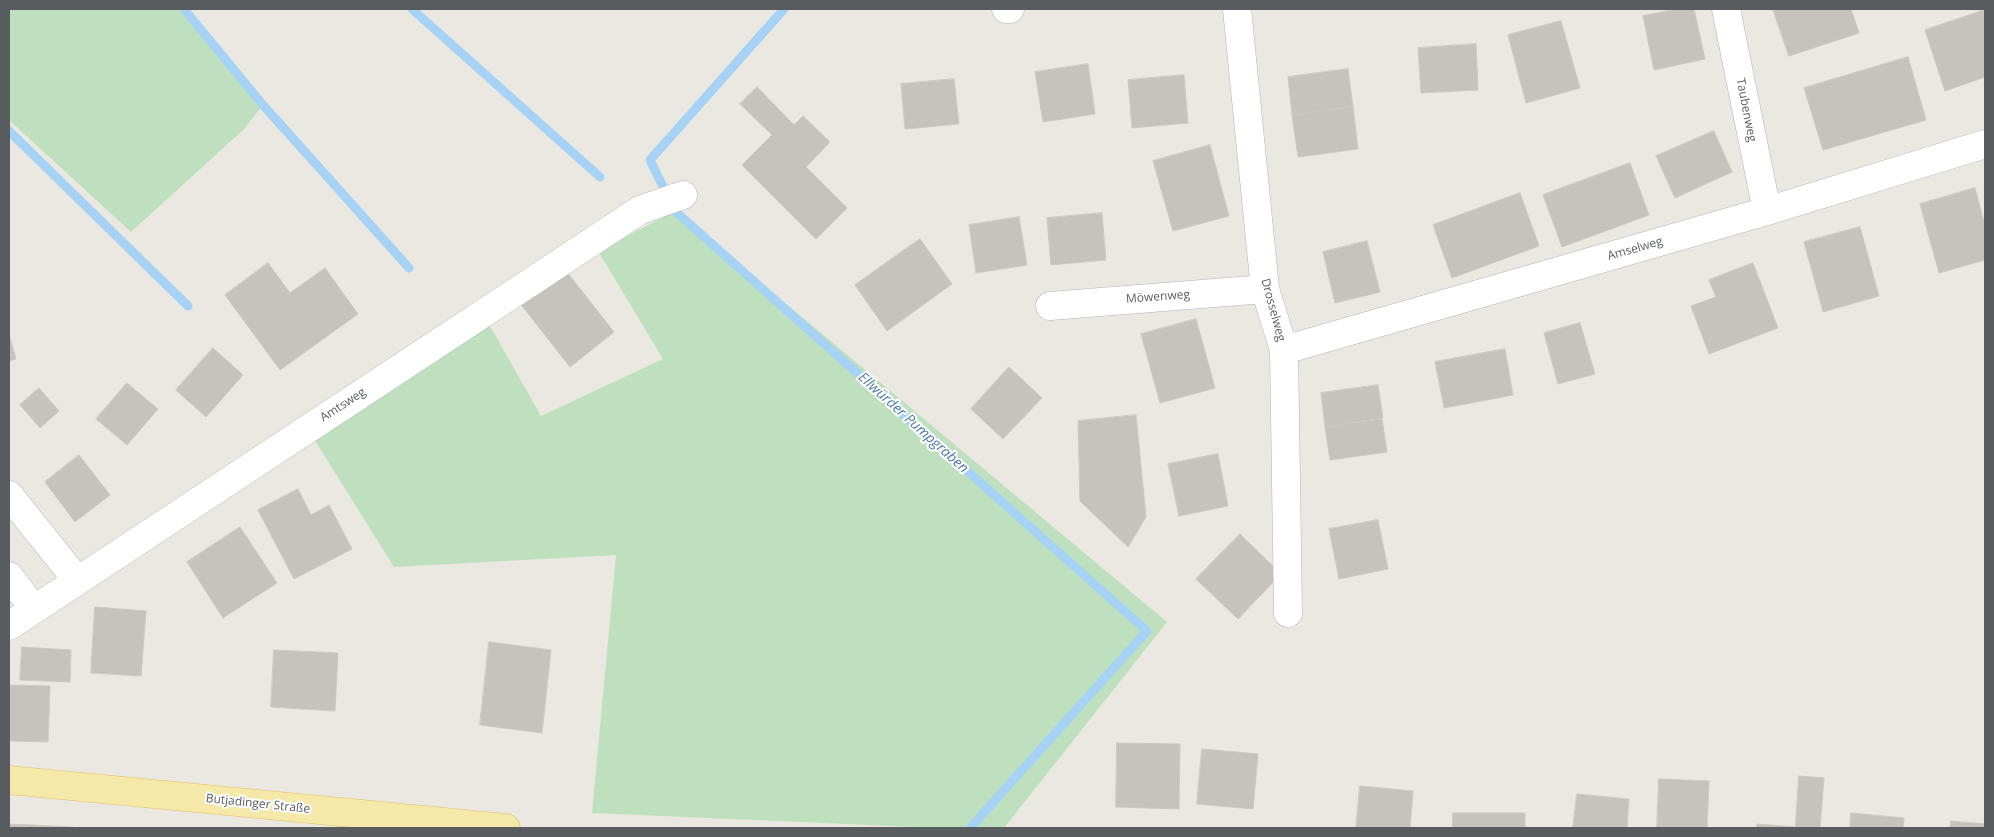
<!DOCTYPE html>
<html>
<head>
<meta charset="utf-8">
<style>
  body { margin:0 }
  #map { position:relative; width:1994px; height:837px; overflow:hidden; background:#eae8e0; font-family:"Open Sans",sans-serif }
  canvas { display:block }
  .frame { position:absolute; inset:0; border:10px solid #595c5f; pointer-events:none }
</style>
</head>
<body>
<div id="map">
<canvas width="1994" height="837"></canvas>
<div class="frame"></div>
</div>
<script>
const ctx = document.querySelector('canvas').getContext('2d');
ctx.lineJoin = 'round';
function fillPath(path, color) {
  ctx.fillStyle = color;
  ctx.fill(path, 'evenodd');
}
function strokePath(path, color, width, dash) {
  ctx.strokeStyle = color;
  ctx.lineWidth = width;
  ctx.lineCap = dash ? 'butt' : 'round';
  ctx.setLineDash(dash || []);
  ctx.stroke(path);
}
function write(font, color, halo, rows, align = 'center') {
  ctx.font = font + ' "Open Sans",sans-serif';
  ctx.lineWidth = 4;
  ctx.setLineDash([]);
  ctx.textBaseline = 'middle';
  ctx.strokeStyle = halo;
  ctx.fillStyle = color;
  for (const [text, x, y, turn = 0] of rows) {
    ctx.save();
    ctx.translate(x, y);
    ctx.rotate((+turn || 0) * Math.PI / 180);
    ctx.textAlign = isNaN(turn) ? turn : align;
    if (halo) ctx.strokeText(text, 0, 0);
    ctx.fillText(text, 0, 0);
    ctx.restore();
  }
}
fillPath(new Path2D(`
  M 9,9 L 179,9 L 263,105 L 243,130 L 131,232 L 9,120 Z
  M 675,211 L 1167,622 L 1004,828 L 938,828 L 592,813 L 616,555 L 394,567 L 309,431 L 482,312 L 541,416 L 663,359 L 598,251 Z`), '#bfe0bf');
strokePath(new Path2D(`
  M 184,9 L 263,105 L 409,268
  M 412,9 L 600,177
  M 784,9 L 650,160 L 675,211 L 1147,631 L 970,828
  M 9,131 L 188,306`), '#a5d2f5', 9);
const building = new Path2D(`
  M 1677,9 L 1694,9 L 1705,59 L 1654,70 L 1643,16 Z
  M 1773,9 L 1851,9 L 1859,33 L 1789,56 Z
  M 1985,10 L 1985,77 L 1945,91 L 1925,30 Z
  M 1561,21 L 1580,88 L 1526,103 L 1508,35 Z
  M 1476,44 L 1478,90 L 1421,93 L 1418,48 Z
  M 1908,57 L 1926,120 L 1823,150 L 1804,88 Z
  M 1088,64 L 1095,114 L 1043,122 L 1035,72 Z
  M 1348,69 L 1353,107 L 1292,115 L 1288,77 Z
  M 1184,75 L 1188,123 L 1132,128 L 1128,80 Z
  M 954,79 L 959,124 L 905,129 L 901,84 Z
  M 757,87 L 794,125 L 803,116 L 830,142 L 806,167 L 847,208 L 816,239 L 742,165 L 772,135 L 740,104 Z
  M 1353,107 L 1358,149 L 1298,157 L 1292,115 Z
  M 1714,131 L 1732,172 L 1675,198 L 1656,156 Z
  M 1210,145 L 1229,216 L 1173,231 L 1153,161 Z
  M 1630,163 L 1649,215 L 1562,247 L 1543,195 Z
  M 1975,188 L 1985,226 L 1985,260 L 1939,273 L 1920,204 Z
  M 1520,193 L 1539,246 L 1452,278 L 1433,225 Z
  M 1102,213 L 1106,260 L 1051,265 L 1047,218 Z
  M 1019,217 L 1027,265 L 976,273 L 969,225 Z
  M 1860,227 L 1879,296 L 1823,312 L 1804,242 Z
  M 920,239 L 952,284 L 887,331 L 855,285 Z
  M 1367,241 L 1380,292 L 1335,303 L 1323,252 Z
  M 268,263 L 290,293 L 325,268 L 358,314 L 280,370 L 225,295 Z
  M 1753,263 L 1778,328 L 1709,354 L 1691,306 L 1716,297 L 1709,280 Z
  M 563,267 L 614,332 L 570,367 L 519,302 Z
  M 1196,319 L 1215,388 L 1160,403 L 1141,334 Z
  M 1580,323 L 1595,374 L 1558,384 L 1544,333 Z
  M 9,334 L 16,359 L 9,361 Z
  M 213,348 L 243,375 L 206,417 L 176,390 Z
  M 1505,349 L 1513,395 L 1444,408 L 1435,362 Z
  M 1009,367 L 1042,398 L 1003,439 L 971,409 Z
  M 127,383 L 158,409 L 127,445 L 96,419 Z
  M 1378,385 L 1383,418 L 1325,427 L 1321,393 Z
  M 39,388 L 59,411 L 40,428 L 20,405 Z
  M 1136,415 L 1146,517 L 1128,547 L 1080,501 L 1078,421 Z
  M 1382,419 L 1387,452 L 1330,460 L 1325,427 Z
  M 1218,454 L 1228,506 L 1179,516 L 1168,464 Z
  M 79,455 L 110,495 L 75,522 L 45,482 Z
  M 298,489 L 311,515 L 329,505 L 352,549 L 294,579 L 258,510 Z
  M 1378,520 L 1388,569 L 1339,579 L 1329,529 Z
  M 240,527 L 277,583 L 223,618 L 187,562 Z
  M 1240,534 L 1281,574 L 1238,619 L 1196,579 Z
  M 95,607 L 146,611 L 141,676 L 91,673 Z
  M 489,642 L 551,650 L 542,733 L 480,725 Z
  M 22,647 L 71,650 L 70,682 L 20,680 Z
  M 274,650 L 338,653 L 335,711 L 271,707 Z
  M 9,685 L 50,686 L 48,742 L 9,741 Z
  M 1117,743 L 1180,744 L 1179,809 L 1116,807 Z
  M 1202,749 L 1258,754 L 1253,809 L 1197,804 Z
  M 1799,776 L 1824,778 L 1820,828 L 1757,828 L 1757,824 L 1795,827 Z
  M 1659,779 L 1709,781 L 1707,828 L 1657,828 Z
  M 1360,786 L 1413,791 L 1410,828 L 1356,828 Z
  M 1577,794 L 1629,799 L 1627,828 L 1573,828 Z
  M 1453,813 L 1525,813 L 1525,828 L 1453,828 Z
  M 1851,813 L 1904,818 L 1903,828 L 1850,828 Z
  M 1951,821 L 1985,824 L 1985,828 L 1950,828 Z
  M 9,824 L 73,827 L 73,828 L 9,828 Z`);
fillPath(building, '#c6c3bd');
strokePath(building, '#cec9bf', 1);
const minor = new Path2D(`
  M 1006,9 L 1010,9
  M 1237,9 L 1265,289 L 1284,350 L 1288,613
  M 1726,9 L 1767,211
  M 1050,306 L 1265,289
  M 1284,350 L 1767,211 L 1985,144
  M 9,495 L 77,580
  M 9,576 L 34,609
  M 9,626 L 640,210 L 683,195`);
const major = new Path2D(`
  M 9,780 L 506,828`);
strokePath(minor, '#b1b3b6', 29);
strokePath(major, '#e1be62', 29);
strokePath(minor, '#fff', 28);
strokePath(major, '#f5e9aa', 28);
write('12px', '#595c5f', '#fff', [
  ["Taubenweg",1746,110,79],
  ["Amselweg",1635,249,-16],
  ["Möwenweg",1158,297,-4],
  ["Drosselweg",1273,310,75],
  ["Amtsweg",343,405,-33],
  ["Butjadinger Straße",258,804,6]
]);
write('italic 14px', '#4979ac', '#fff', [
  ["Ellwürder Pumpgraben",913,423,42]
]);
</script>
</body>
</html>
